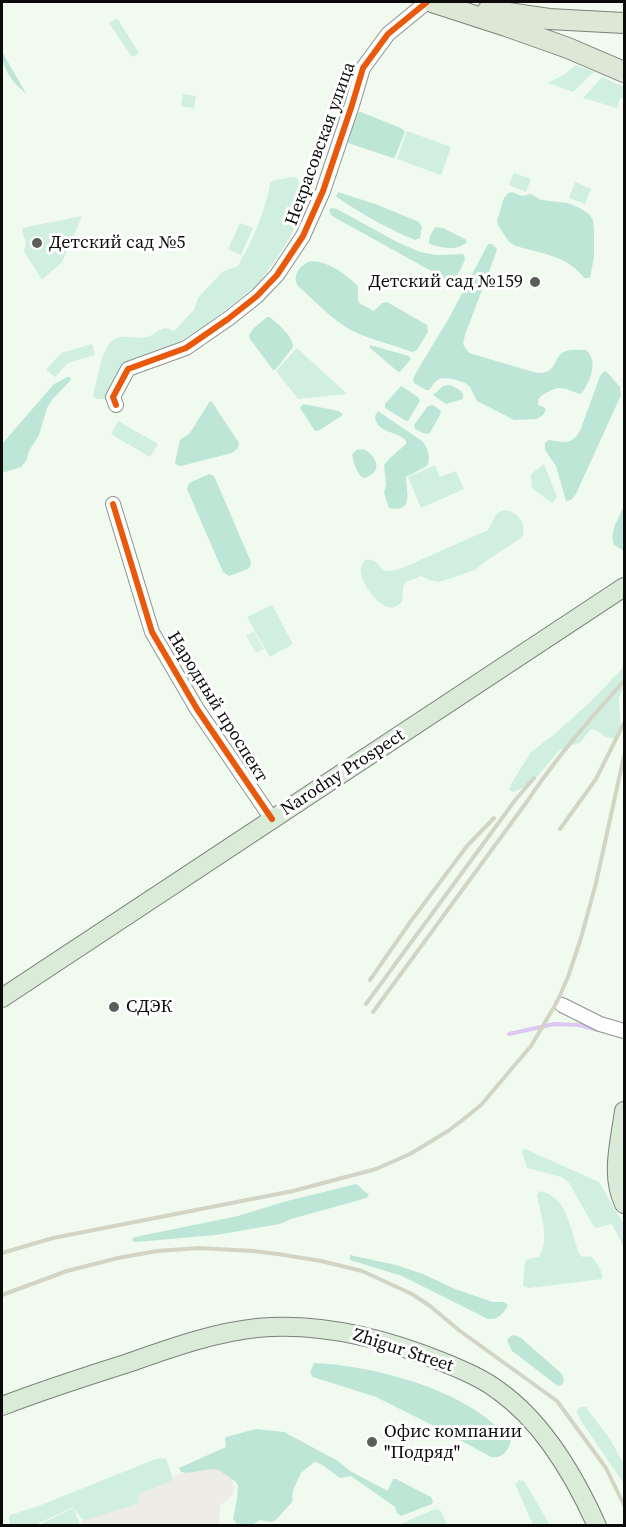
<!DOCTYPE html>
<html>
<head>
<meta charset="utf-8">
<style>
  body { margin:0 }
  #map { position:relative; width:626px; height:1527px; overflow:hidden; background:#f0faef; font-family:"Source Serif 4",serif }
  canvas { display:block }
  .frame { position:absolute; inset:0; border:3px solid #0b0b0b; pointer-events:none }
</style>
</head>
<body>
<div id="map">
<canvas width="626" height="1527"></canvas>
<div class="frame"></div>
</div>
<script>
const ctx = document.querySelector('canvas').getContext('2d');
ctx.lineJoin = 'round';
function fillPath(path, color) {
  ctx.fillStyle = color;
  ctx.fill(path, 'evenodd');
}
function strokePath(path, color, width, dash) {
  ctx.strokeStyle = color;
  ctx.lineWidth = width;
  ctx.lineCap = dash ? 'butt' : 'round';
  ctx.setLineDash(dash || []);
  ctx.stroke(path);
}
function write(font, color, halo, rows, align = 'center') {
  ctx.font = font + ' "Source Serif 4",serif';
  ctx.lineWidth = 6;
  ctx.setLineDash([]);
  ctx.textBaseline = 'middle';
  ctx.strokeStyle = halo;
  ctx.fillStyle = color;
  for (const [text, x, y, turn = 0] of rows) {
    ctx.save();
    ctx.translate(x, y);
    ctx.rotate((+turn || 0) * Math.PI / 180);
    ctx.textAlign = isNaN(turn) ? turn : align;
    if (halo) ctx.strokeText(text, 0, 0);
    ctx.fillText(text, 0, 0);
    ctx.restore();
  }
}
fillPath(new Path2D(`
  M 229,1457 L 234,1494 L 220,1506 L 219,1525 L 83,1526 L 81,1521 L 132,1491 Z`), '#edece7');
fillPath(new Path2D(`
  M 117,18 L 139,53 L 132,57 L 109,23 Z
  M 576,65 L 594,72 L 573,92 L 548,83 L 563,75 Z
  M 602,77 L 624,87 L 624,97 L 620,99 L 617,108 L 583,98 Z
  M 183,94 L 196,96 L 194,108 L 181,106 Z
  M 407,131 L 451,147 L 441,175 L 397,159 Z
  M 514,173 L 531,179 L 526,192 L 509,185 Z
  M 294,177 L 297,178 L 301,186 L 298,198 L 299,212 L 297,223 L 285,246 L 259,283 L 210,322 L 177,344 L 129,362 L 107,395 L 103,399 L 96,399 L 93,395 C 98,380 101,341 119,337 C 128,336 138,339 147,337 C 157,334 163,323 172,331 L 174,331 L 194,310 L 198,298 L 222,272 L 238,266 C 250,246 268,205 270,183 L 274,180 Z
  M 575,182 L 591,189 L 585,204 L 569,198 Z
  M 82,216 L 62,262 L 42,280 L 24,251 L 26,245 L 22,228 Z
  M 240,223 L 253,228 L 241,255 L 228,249 Z
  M 92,344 L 95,355 L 68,363 L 55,377 L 46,370 L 61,353 Z
  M 297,348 L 347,394 L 298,399 L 276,371 Z
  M 118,421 L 158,444 L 150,457 L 111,434 Z
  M 544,464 L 557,497 L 552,503 L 532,488 L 531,474 Z
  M 435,465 L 440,477 L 456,471 L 464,489 L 421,508 L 408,477 Z
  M 504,510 C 517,512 526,521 523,535 L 518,540 L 486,561 L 475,570 L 439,582 L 432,581 L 421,576 L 406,582 L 403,587 L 402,602 C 398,605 394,609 389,607 C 377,605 363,585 361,573 C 360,568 362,564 365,560 C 385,558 373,577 400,569 L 488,530 C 494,522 493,513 504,510 Z
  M 272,605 L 293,644 L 270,657 L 247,617 Z
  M 624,667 C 625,673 626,681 624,687 C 623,691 619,694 619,700 C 618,710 626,735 613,738 C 604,739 599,729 591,729 L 580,743 L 568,746 L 559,751 L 535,779 L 526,786 L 514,792 L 509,790 L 511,784 L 531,752 L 556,733 L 590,702 Z
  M 525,1149 L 599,1182 L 624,1225 L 624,1247 L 612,1224 L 596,1228 L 594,1227 L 569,1183 L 562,1177 L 557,1176 L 527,1168 L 522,1152 L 523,1150 Z
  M 540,1191 C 546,1192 552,1195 557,1200 C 568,1211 574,1239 579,1254 L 583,1257 L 591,1256 C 596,1262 604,1272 602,1279 L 529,1288 L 523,1286 L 525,1262 L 528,1259 L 539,1257 C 550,1239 541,1215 537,1195 Z
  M 581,1407 L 586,1407 L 609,1438 L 623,1462 L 624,1466 L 624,1484 L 581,1421 L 577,1413 L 577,1410 Z
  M 161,1458 L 166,1459 L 172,1476 L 172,1480 L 167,1483 L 138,1494 L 139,1501 L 136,1504 L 86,1520 L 82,1519 L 74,1509 L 80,1525 L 39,1525 L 73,1508 L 73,1507 L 35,1525 L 10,1525 L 9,1518 L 10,1515 L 36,1507 L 153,1460 Z
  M 519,1480 L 524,1481 L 550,1525 L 533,1525 L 515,1484 Z
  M 435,1509 L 441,1511 L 447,1525 L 398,1525 Z`), '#d0efe0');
fillPath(new Path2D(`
  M 2,52 L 26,93 C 13,84 1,67 2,52 Z
  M 359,112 L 361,112 L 403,129 L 405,132 L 404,134 L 395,157 L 393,158 L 348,143 L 347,141 L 355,116 Z
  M 338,192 L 378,205 L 419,222 L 422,227 L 420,238 L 415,240 C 388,229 362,214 338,198 L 336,196 Z
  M 512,192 L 522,196 L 531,194 L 541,200 L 567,203 L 580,208 L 590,215 L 593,220 L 594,230 L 594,257 L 590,278 L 584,278 C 567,255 542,254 516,246 L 509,242 L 498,225 L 497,221 L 504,198 L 508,193 Z
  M 331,208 L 337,209 L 397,242 L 420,252 L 437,255 L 462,254 L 464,255 L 465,260 L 455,280 L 453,283 L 451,282 L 332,216 L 329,211 Z
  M 436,227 L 443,228 L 465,239 L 467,242 C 457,251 444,248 432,245 L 429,243 C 429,238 432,230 436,227 Z
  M 488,244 L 492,244 L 497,249 L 496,253 L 465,335 L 463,344 L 469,353 L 537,373 C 559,374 551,357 566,351 C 572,349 580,350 586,350 C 599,361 590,381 582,393 L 580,394 C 564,389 561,384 546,393 C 539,397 538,398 538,405 L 544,407 L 546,410 L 543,415 L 537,419 L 514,420 L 477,401 L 470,387 L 465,383 L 453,379 L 441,378 L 435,382 L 429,390 L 426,390 L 414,383 L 413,379 L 417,371 L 449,318 Z
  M 310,261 C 329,261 345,274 358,286 L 358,301 L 361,304 L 374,311 L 382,303 L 387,302 L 427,325 L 428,332 L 417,350 L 412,352 C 392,344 370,340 351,330 C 331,319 314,300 297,285 C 293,273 300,266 310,261 Z
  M 267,317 L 270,317 C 278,325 293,335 293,347 L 276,369 L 273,370 L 250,339 L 249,335 L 253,329 Z
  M 370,345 L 409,356 L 411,359 L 400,372 L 397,371 L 370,348 Z
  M 604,371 L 607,372 L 620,387 L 621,395 L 576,494 L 571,500 L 566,501 L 556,466 L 545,450 L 545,443 L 549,440 C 565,442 570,446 580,431 L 600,376 Z
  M 67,377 L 70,377 L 71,380 L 52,400 L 47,408 L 39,435 L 29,451 L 26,461 L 21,467 L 2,473 L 2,444 L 53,385 Z
  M 449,385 C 456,387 465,391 463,399 L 446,404 L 433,395 L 443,386 Z
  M 401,386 L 418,397 L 420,401 L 408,421 L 406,421 L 385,408 L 385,404 Z
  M 210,401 L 212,402 L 239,443 L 238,448 L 232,453 L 181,466 L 177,465 L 175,463 L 180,440 L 190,433 Z
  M 303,404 L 339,411 L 343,415 L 318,431 L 315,431 L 300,408 Z
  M 433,405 L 440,410 L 441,413 L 430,433 L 425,434 L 415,429 L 414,425 L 428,406 Z
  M 378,411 L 422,441 C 428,447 431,459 427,466 L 406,477 C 406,491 415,513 389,508 L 384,493 L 386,485 L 384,465 L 390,458 L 406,444 L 406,441 C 397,430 376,434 375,416 Z
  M 363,449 C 377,455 384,473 364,478 C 357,475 354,463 352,455 L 356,450 Z
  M 209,474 L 214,476 L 251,562 L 250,567 L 248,569 L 229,576 L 223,572 L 187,489 L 189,483 Z
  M 624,506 L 624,551 L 614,545 C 609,531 619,518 624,506 Z
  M 356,1184 C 362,1187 361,1190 369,1194 L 367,1198 L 291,1219 L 280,1224 L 216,1235 L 136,1242 L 132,1241 L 133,1238 L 140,1236 L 238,1216 L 283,1202 Z
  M 350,1255 L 396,1265 L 423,1274 L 455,1289 L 493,1302 L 504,1302 L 508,1305 C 504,1313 498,1320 488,1319 L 402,1276 L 350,1260 Z
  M 515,1335 L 521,1338 L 561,1373 C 564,1377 565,1381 562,1385 L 558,1386 L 512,1351 L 507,1340 L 511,1336 Z
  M 314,1363 C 365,1365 436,1383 478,1412 C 489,1419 498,1428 507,1436 L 511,1441 C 508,1451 502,1459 491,1457 L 440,1429 L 376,1397 L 313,1377 L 310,1373 Z
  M 256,1429 L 284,1432 L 338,1461 L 350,1471 L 386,1490 L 388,1490 L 393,1479 L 396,1479 L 431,1497 L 433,1501 L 432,1504 L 401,1516 L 397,1513 L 395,1507 L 351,1476 L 340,1478 L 324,1466 L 316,1462 L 313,1463 L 301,1473 L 293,1490 L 292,1502 L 276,1520 L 271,1522 L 260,1520 L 252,1525 L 238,1525 L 233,1519 L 237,1499 L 238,1486 L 236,1482 L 219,1470 L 213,1469 L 186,1473 L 181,1472 L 179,1468 L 226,1447 L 225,1439 L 226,1437 Z`), '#bee6d7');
fillPath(new Path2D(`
  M 254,631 L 264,649 L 256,653 L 246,636 Z`), '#d8f2e2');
strokePath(new Path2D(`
  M 509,1034 L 554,1024 L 579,1025 L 598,1030`), '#dcc8f2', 4);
const minor = new Path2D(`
  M 116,405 L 113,397 L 128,369 L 186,348 L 228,319 L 257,296 L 277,275 L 303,236 L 323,191 L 352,105 L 363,68 L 388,34 L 427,2
  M 113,504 L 152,632 L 197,709 L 272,819
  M 562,1005 L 600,1024 L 624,1031`);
const major = new Path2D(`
  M 2,998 L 624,587
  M 624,1111 C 620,1142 610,1175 624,1204
  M 2,1406 C 41,1391 81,1378 122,1365 C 166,1350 210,1333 257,1328 C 319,1322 386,1339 443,1362 C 462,1370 482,1378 499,1391 C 544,1423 575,1477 597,1526`);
const highway = new Path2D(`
  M 432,2 L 506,26 L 568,48 L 624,72
  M 488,10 L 549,19 L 624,23`);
strokePath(minor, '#8e938e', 16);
strokePath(major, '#7b807b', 20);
strokePath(highway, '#7b807b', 22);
strokePath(minor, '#fdfefd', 14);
strokePath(major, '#daebd8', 18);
strokePath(highway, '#dce8d5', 20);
strokePath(new Path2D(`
  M 560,829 L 596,779 L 624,723
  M 370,980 L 411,921 L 467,846 L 494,818
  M 366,1004 L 516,799 L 534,778
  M 373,1012 L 526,803 C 556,758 588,721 624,681
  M 2,1253 L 53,1238 L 293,1191 L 376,1169 L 410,1154 L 448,1131 L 465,1118 L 481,1105 L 531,1046 L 557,1002 L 568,977 L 581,938 L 596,883 L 624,756
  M 2,1295 L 67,1271 L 118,1258 L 157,1251 L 199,1248 L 253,1251 L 278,1254 L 321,1261 L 362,1271 L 412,1294 L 430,1306 L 460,1331 L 557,1401 L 606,1468 L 624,1505`), '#d2d5c4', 4);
strokePath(new Path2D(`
  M 116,405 L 113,397 L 128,369 L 186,348 L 228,319 L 257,296 L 277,275 L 303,236 L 323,191 L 352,105 L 363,68 L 388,34 L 427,2
  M 113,504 L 152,632 L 197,709 L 272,819`), '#e8590c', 6);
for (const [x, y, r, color] of [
  [37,243,6,"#5b5f5b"],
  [535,282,6,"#5b5f5b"],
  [114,1007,6,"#5b5f5b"],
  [372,1442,6,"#5b5f5b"]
]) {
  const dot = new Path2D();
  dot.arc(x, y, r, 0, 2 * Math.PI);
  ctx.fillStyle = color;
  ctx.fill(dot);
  strokePath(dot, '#fff', 2);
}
write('18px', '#0b0b0b', '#fff', [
  ["Некрасовская улица",321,144,-70],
  ["Народный проспект",217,707,58],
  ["Narodny Prospect",343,773,-33],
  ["Zhigur Street",403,1351,18]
]);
write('18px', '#0b0b0b', '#fff', [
  ["Детский сад №5",49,243],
  ["Детский сад №159",523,282,"right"],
  ["СДЭК",126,1007],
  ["Офис компании",384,1432],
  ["\"Подряд\"",384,1453]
], 'left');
</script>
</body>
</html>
